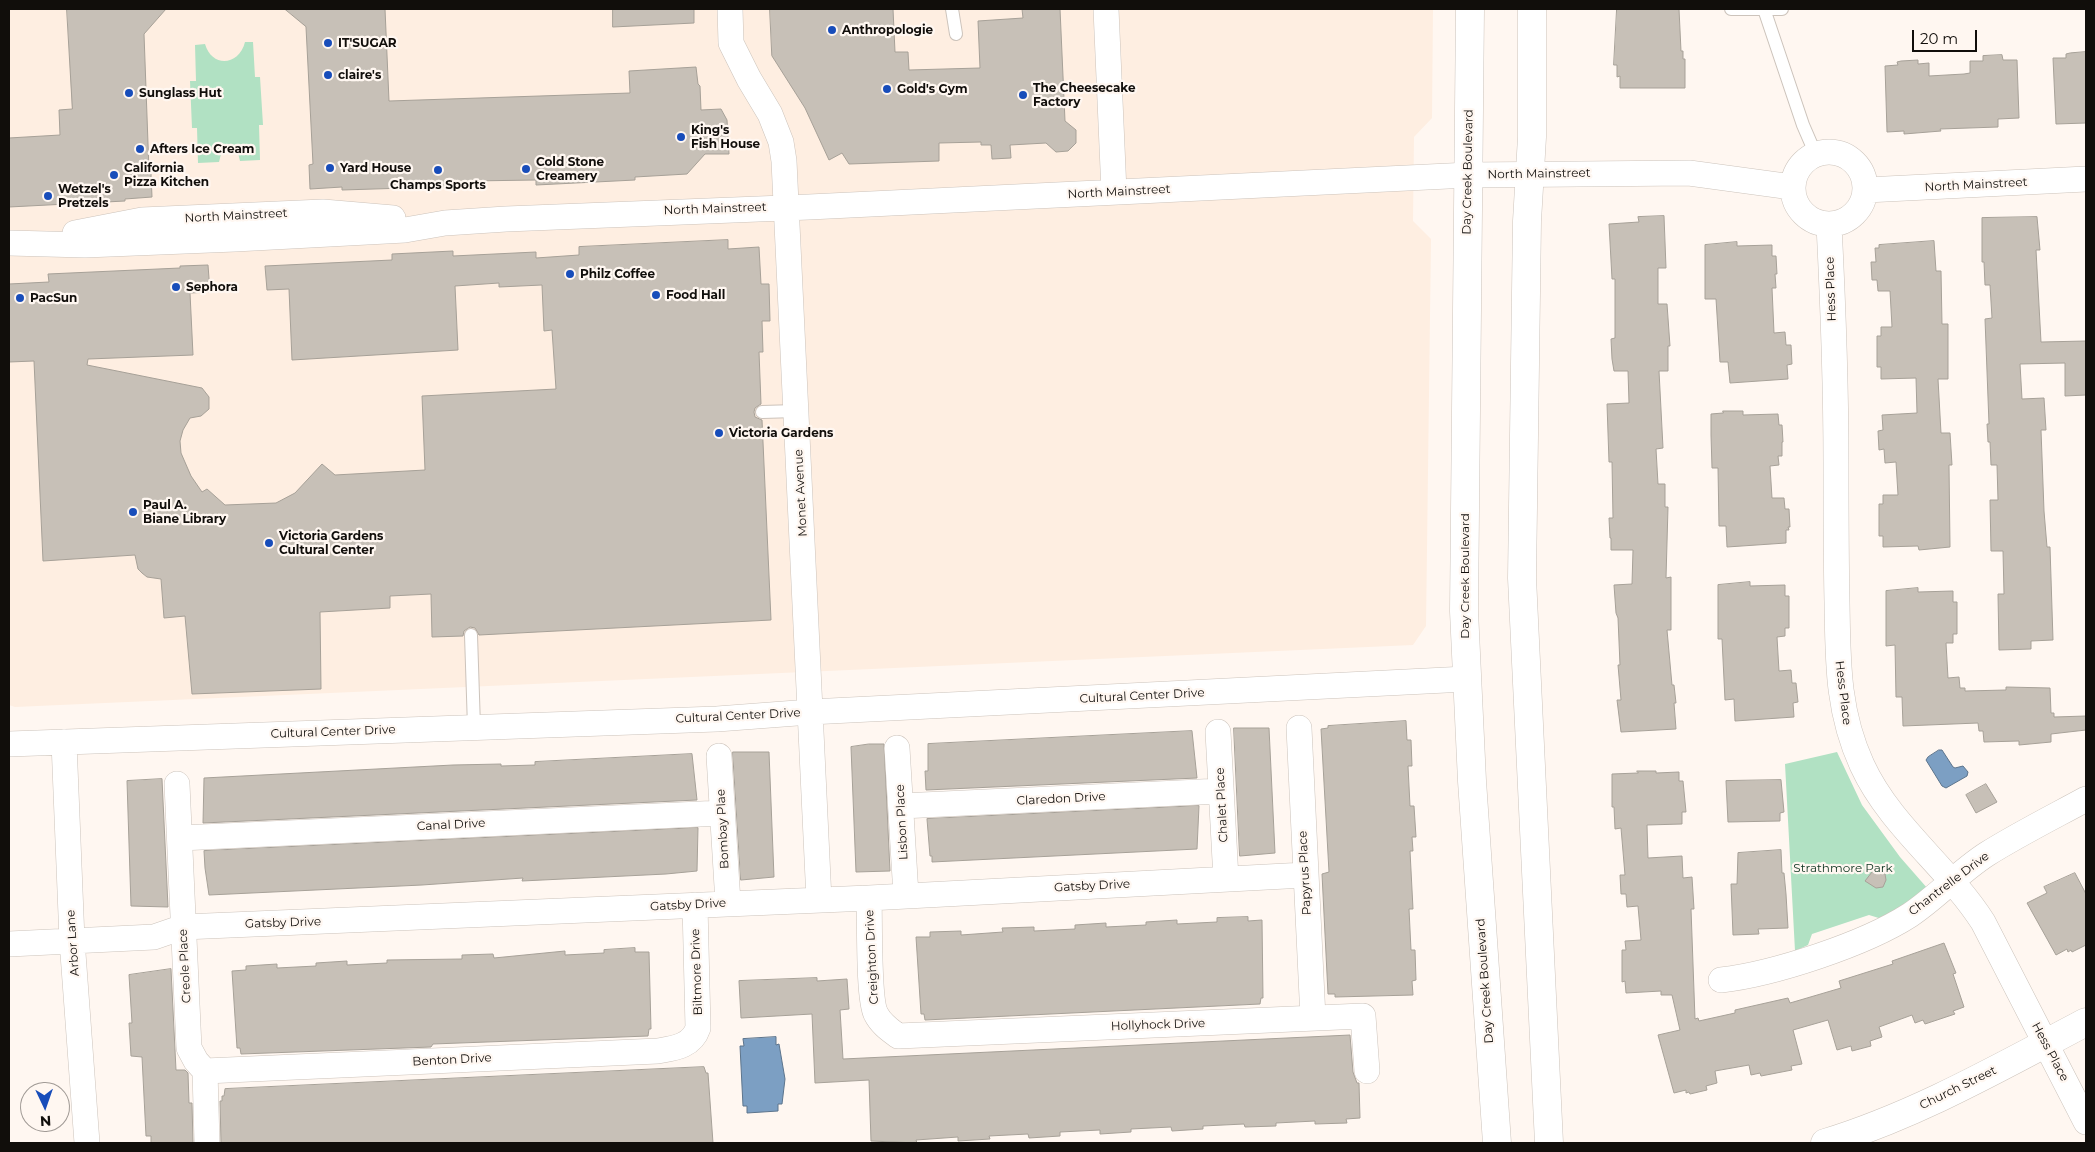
<!DOCTYPE html>
<html>
<head>
<meta charset="utf-8">
<style>
  body { margin:0 }
  #map { position:relative; width:2095px; height:1152px; overflow:hidden; background:#fff7f1; font-family:Montserrat,sans-serif }
  canvas { display:block }
  .frame { position:absolute; inset:0; border:10px solid #110e0b; pointer-events:none }
  .north { position:absolute; left:20px; top:1082px; width:50px; height:50px; box-sizing:border-box; background:#fff7f1; border:1px solid #a09a95; border-radius:50%; rotate:177deg; font-size:14px; font-weight:700; line-height:20px; text-align:center; color:#110e0b }
  .north::after { content:''; display:block; margin:auto; width:18px; height:22px; background:#184dba; clip-path:polygon(50% 0,100% 100%,50% 72%,0 100%) }
  .scale { position:absolute; left:1912px; top:30px; width:65px; height:22px; box-sizing:border-box; border:2px solid #110e0b; border-top:0; padding-left:6px; font-size:15px; line-height:18px; white-space:nowrap; color:#110e0b; -webkit-text-stroke:4px #fff7f1; paint-order:stroke }
</style>
</head>
<body>
<div id="map">
<canvas width="2095" height="1152"></canvas>
<div class="frame"></div>
<div class="north">N</div>
<div class="scale">20 m</div>
</div>
<script>
const ctx = document.querySelector('canvas').getContext('2d');
ctx.lineJoin = 'round';
function fillPath(path, color) {
  ctx.fillStyle = color;
  ctx.fill(path, 'evenodd');
}
function strokePath(path, color, width, dash) {
  ctx.strokeStyle = color;
  ctx.lineWidth = width;
  ctx.lineCap = dash ? 'butt' : 'round';
  ctx.setLineDash(dash || []);
  ctx.stroke(path);
}
function write(font, color, halo, rows, align = 'center') {
  ctx.font = font + ' Montserrat,sans-serif';
  ctx.lineWidth = 4.5;
  ctx.setLineDash([]);
  ctx.textBaseline = 'middle';
  ctx.strokeStyle = halo;
  ctx.fillStyle = color;
  for (const [text, x, y, turn = 0] of rows) {
    ctx.save();
    ctx.translate(x, y);
    ctx.rotate((+turn || 0) * Math.PI / 180);
    ctx.textAlign = isNaN(turn) ? turn : align;
    if (halo) ctx.strokeText(text, 0, 0);
    ctx.fillText(text, 0, 0);
    ctx.restore();
  }
}
fillPath(new Path2D(`
  M 9,9 L 1433,9 L 1432,118 L 1414,137 L 1413,221 L 1431,239 L 1426,626 L 1413,645 L 15,707 L 9,705 Z`), '#feeee1');
fillPath(new Path2D(`
  M 245,42 L 253,42 L 255,77 L 260,77 L 263,125 L 259,125 L 260,160 L 240,161 L 238,153 L 230,150 L 221,154 L 219,162 L 198,163 L 197,128 L 192,128 L 190,81 L 196,81 L 195,45 L 205,44 C 212,68 239,66 245,42 Z
  M 1837,752 L 1862,805 L 1900,857 L 1928,889 L 1882,919 L 1869,915 L 1812,934 L 1808,945 L 1795,951 L 1785,764 Z`), '#b1e1c3');
const water = new Path2D(`
  M 1939,750 L 1942,750 L 1953,767 L 1955,768 L 1963,766 L 1968,772 L 1967,776 L 1946,788 L 1942,786 L 1926,760 L 1928,757 Z
  M 776,1037 L 776,1045 L 779,1044 L 785,1079 L 782,1104 L 778,1104 L 778,1111 L 747,1113 L 747,1106 L 743,1106 L 740,1046 L 744,1046 L 743,1039 Z`);
fillPath(water, '#7c9fc3');
strokePath(water, '#5c748c', 1);
const building = new Path2D(`
  M 67,9 L 166,9 L 144,34 L 149,171 L 151,174 L 152,197 L 125,199 L 125,201 L 9,207 L 9,138 L 60,135 L 59,110 L 72,109 Z
  M 285,9 L 385,9 L 389,101 L 630,93 L 629,71 L 696,67 L 698,84 L 700,86 L 701,110 L 721,109 L 727,120 L 729,154 L 705,154 L 687,174 L 635,177 L 635,180 L 536,185 L 536,180 L 470,181 L 470,186 L 342,190 L 342,187 L 310,189 L 309,165 L 313,164 L 306,27 Z
  M 613,9 L 694,9 L 694,23 L 613,27 Z
  M 770,9 L 893,9 L 895,52 L 908,52 L 909,70 L 980,68 L 978,21 L 1023,18 L 1022,9 L 1060,9 L 1065,121 L 1076,130 L 1076,143 L 1068,151 L 1056,152 L 1046,143 L 1010,145 L 1011,158 L 992,159 L 991,145 L 981,145 L 981,142 L 939,143 L 939,161 L 849,164 L 842,153 L 829,160 L 805,108 L 772,56 Z
  M 1617,9 L 1679,9 L 1681,51 L 1683,51 L 1683,59 L 1685,59 L 1685,88 L 1620,88 L 1620,76 L 1617,77 L 1617,65 L 1614,65 Z
  M 2086,52 L 2086,123 L 2056,124 L 2053,58 L 2066,58 L 2066,54 L 2070,53 Z
  M 2002,55 L 2003,60 L 2017,60 L 2019,118 L 1998,119 L 1998,127 L 1940,129 L 1941,131 L 1904,134 L 1904,131 L 1887,132 L 1885,66 L 1898,65 L 1897,62 L 1901,61 L 1918,60 L 1918,64 L 1929,63 L 1929,76 L 1964,74 L 1970,73 L 1970,61 L 1983,61 L 1983,56 Z
  M 1664,216 L 1666,268 L 1658,268 L 1658,304 L 1667,304 L 1670,346 L 1668,346 L 1668,371 L 1659,371 L 1663,448 L 1656,449 L 1658,484 L 1665,484 L 1665,507 L 1668,507 L 1666,578 L 1671,577 L 1671,630 L 1667,630 L 1672,685 L 1674,685 L 1676,703 L 1674,703 L 1676,729 L 1621,732 L 1617,700 L 1621,700 L 1618,665 L 1620,665 L 1618,618 L 1616,613 L 1614,585 L 1632,584 L 1633,550 L 1611,550 L 1611,538 L 1610,538 L 1609,518 L 1613,518 L 1612,462 L 1609,462 L 1607,404 L 1629,403 L 1628,371 L 1614,371 L 1612,359 L 1611,339 L 1615,338 L 1615,279 L 1612,279 L 1609,224 L 1639,222 L 1638,217 Z
  M 2037,217 L 2040,250 L 2036,250 L 2041,342 L 2086,341 L 2086,395 L 2065,396 L 2065,363 L 2020,364 L 2022,399 L 2044,398 L 2046,430 L 2041,430 L 2044,511 L 2047,547 L 2050,547 L 2053,640 L 2031,641 L 2031,649 L 1999,650 L 1998,594 L 2004,594 L 2003,551 L 1991,551 L 1990,500 L 1998,500 L 1997,465 L 1991,465 L 1990,442 L 1988,442 L 1987,424 L 1989,424 L 1985,319 L 1992,318 L 1990,285 L 1985,285 L 1984,262 L 1982,262 L 1982,218 Z
  M 728,240 L 728,249 L 759,247 L 761,284 L 769,284 L 770,321 L 762,321 L 763,352 L 759,352 L 761,404 L 755,408 L 754,412 L 755,417 L 762,420 L 771,620 L 479,635 L 475,628 L 470,627 L 464,631 L 463,636 L 432,637 L 431,594 L 390,596 L 390,608 L 320,612 L 321,689 L 192,694 L 185,616 L 164,618 L 161,579 L 147,577 L 142,573 L 138,569 L 135,555 L 43,561 L 34,361 L 9,362 L 9,284 L 49,282 L 48,274 L 180,268 L 180,266 L 208,265 L 210,292 L 190,293 L 193,355 L 88,359 L 87,365 L 202,388 L 209,397 L 209,409 L 201,416 L 190,418 L 183,430 L 180,441 L 181,453 L 191,476 L 202,492 L 207,489 L 225,505 L 276,503 L 295,493 L 322,464 L 335,475 L 425,470 L 422,396 L 556,389 L 552,330 L 544,331 L 542,285 L 499,287 L 499,283 L 455,286 L 458,350 L 292,360 L 289,289 L 267,290 L 265,266 L 392,260 L 392,254 L 453,251 L 453,256 L 536,252 L 536,258 L 579,255 L 579,247 Z
  M 1934,241 L 1936,271 L 1941,271 L 1942,324 L 1948,324 L 1948,379 L 1938,379 L 1941,433 L 1950,433 L 1952,465 L 1949,465 L 1950,547 L 1919,550 L 1918,546 L 1883,547 L 1883,536 L 1879,536 L 1879,504 L 1883,504 L 1883,495 L 1898,495 L 1896,462 L 1885,463 L 1884,449 L 1879,450 L 1878,431 L 1883,430 L 1882,415 L 1917,413 L 1916,378 L 1881,379 L 1881,367 L 1877,367 L 1877,336 L 1881,336 L 1881,327 L 1892,327 L 1890,291 L 1878,291 L 1877,280 L 1872,280 L 1871,262 L 1876,262 L 1875,248 L 1879,248 L 1879,245 Z
  M 1737,242 L 1737,246 L 1772,245 L 1772,256 L 1776,256 L 1777,274 L 1775,274 L 1776,288 L 1772,288 L 1774,333 L 1785,332 L 1786,345 L 1791,345 L 1792,364 L 1787,365 L 1788,379 L 1730,383 L 1728,362 L 1720,362 L 1716,299 L 1705,299 L 1705,245 Z
  M 1723,411 L 1743,411 L 1743,415 L 1778,414 L 1779,425 L 1782,425 L 1783,442 L 1782,442 L 1782,456 L 1778,456 L 1779,465 L 1770,466 L 1772,498 L 1784,498 L 1785,509 L 1789,509 L 1790,527 L 1788,527 L 1789,530 L 1786,530 L 1786,543 L 1727,547 L 1726,526 L 1719,526 L 1718,468 L 1712,468 L 1711,435 L 1711,414 L 1723,413 Z
  M 1750,582 L 1750,586 L 1785,585 L 1785,596 L 1789,596 L 1789,628 L 1785,628 L 1785,636 L 1777,637 L 1779,671 L 1791,670 L 1792,683 L 1796,683 L 1798,702 L 1793,703 L 1794,717 L 1735,721 L 1734,699 L 1725,700 L 1722,639 L 1718,639 L 1718,585 Z
  M 1918,588 L 1918,592 L 1953,591 L 1953,602 L 1957,602 L 1957,634 L 1953,634 L 1953,643 L 1946,643 L 1948,678 L 1959,677 L 1960,688 L 1965,688 L 1965,691 L 2006,690 L 2006,687 L 2050,688 L 2051,713 L 2054,713 L 2054,717 L 2086,716 L 2086,730 L 2051,734 L 2051,742 L 2019,745 L 2019,741 L 1984,742 L 1983,731 L 1979,731 L 1978,723 L 1903,726 L 1902,697 L 1896,697 L 1895,645 L 1886,646 L 1886,591 Z
  M 1406,721 L 1407,740 L 1411,740 L 1412,766 L 1408,766 L 1410,806 L 1414,806 L 1416,837 L 1412,837 L 1413,851 L 1410,851 L 1413,909 L 1409,909 L 1411,950 L 1415,950 L 1416,980 L 1412,981 L 1413,995 L 1335,997 L 1335,994 L 1328,994 L 1322,874 L 1329,872 L 1321,729 L 1328,728 L 1328,726 Z
  M 1234,728 L 1269,728 L 1275,853 L 1240,856 Z
  M 1192,731 L 1197,778 L 926,790 L 925,771 L 928,771 L 928,744 Z
  M 869,744 L 884,744 L 890,871 L 856,872 L 851,747 Z
  M 733,752 L 769,752 L 774,877 L 741,880 Z
  M 692,754 L 697,800 L 203,823 L 204,778 L 453,765 L 501,764 L 501,766 L 535,765 L 535,762 Z
  M 1637,771 L 1656,771 L 1656,773 L 1679,772 L 1679,781 L 1683,781 L 1686,812 L 1682,812 L 1682,824 L 1647,825 L 1648,858 L 1682,856 L 1683,878 L 1692,877 L 1694,909 L 1691,909 L 1695,1019 L 1698,1018 L 1699,1021 L 1735,1013 L 1735,1010 L 1788,998 L 1790,1003 L 1841,988 L 1839,981 L 1893,964 L 1892,961 L 1944,943 L 1956,973 L 1953,974 L 1964,1007 L 1953,1011 L 1955,1014 L 1925,1024 L 1923,1020 L 1915,1023 L 1912,1015 L 1879,1027 L 1882,1037 L 1870,1041 L 1871,1046 L 1852,1051 L 1851,1046 L 1837,1050 L 1828,1020 L 1793,1030 L 1802,1064 L 1791,1066 L 1792,1070 L 1761,1076 L 1760,1073 L 1751,1075 L 1749,1065 L 1715,1071 L 1717,1083 L 1706,1086 L 1707,1090 L 1690,1094 L 1689,1092 L 1686,1093 L 1686,1090 L 1674,1093 L 1658,1035 L 1680,1030 L 1672,995 L 1661,995 L 1661,991 L 1626,993 L 1625,981 L 1622,982 L 1622,950 L 1626,950 L 1625,941 L 1641,940 L 1638,906 L 1627,907 L 1626,894 L 1621,894 L 1620,875 L 1625,875 L 1621,828 L 1615,829 L 1614,807 L 1612,807 L 1612,774 L 1638,773 Z
  M 162,779 L 168,907 L 131,906 L 127,781 Z
  M 1781,780 L 1784,812 L 1780,813 L 1780,821 L 1728,822 L 1726,781 Z
  M 1986,784 L 1997,802 L 1976,813 L 1966,795 Z
  M 1199,806 L 1197,849 L 932,862 L 932,856 L 930,856 L 927,819 Z
  M 698,828 L 697,871 L 666,874 L 522,881 L 523,878 L 422,885 L 209,895 L 205,868 L 204,851 Z
  M 1781,850 L 1782,873 L 1784,873 L 1786,894 L 1788,928 L 1758,929 L 1759,934 L 1733,935 L 1731,884 L 1737,884 L 1738,853 Z
  M 1879,870 L 1885,874 L 1886,880 L 1883,887 L 1876,888 L 1865,881 L 1872,872 Z
  M 2075,873 L 2086,894 L 2086,945 L 2072,952 L 2071,950 L 2068,952 L 2067,949 L 2056,955 L 2027,903 L 2047,893 L 2044,887 Z
  M 1248,917 L 1248,921 L 1262,920 L 1263,998 L 1261,998 L 1260,1004 L 925,1020 L 924,1014 L 921,1014 L 916,937 L 930,937 L 930,932 L 961,931 L 961,935 L 1003,932 L 1002,928 L 1034,927 L 1034,931 L 1075,929 L 1075,925 L 1106,923 L 1106,927 L 1146,925 L 1146,922 L 1177,920 L 1177,924 L 1217,922 L 1217,918 Z
  M 635,948 L 635,952 L 649,952 L 651,1029 L 649,1029 L 648,1036 L 433,1044 L 431,1047 L 241,1054 L 240,1048 L 237,1048 L 232,971 L 246,970 L 246,966 L 277,964 L 277,968 L 316,966 L 316,963 L 347,961 L 347,965 L 387,963 L 387,960 L 462,959 L 462,955 L 493,954 L 494,958 L 565,951 L 565,955 L 604,953 L 604,950 Z
  M 171,969 L 176,1070 L 185,1070 L 188,1073 L 189,1103 L 192,1103 L 193,1143 L 151,1143 L 151,1136 L 146,1136 L 142,1057 L 131,1056 L 129,1023 L 132,1023 L 129,975 Z
  M 817,978 L 817,981 L 847,979 L 849,1009 L 840,1010 L 843,1059 L 1350,1035 L 1353,1072 L 1357,1083 L 1359,1083 L 1360,1118 L 1346,1119 L 1347,1123 L 1315,1124 L 1315,1121 L 1276,1123 L 1276,1126 L 1245,1127 L 1244,1124 L 1203,1126 L 1203,1129 L 1172,1131 L 1171,1127 L 1131,1129 L 1131,1132 L 1100,1134 L 1100,1130 L 1060,1132 L 1060,1136 L 1029,1138 L 1028,1134 L 989,1136 L 990,1139 L 958,1141 L 958,1137 L 916,1140 L 917,1143 L 871,1141 L 869,1080 L 815,1083 L 812,1014 L 741,1018 L 739,981 Z
  M 704,1067 L 706,1073 L 708,1073 L 713,1143 L 221,1143 L 220,1101 L 222,1101 L 222,1096 L 224,1096 L 225,1089 Z`);
fillPath(building, '#c7c0b7');
strokePath(building, '#a7a198', 1);
const service = new Path2D(`
  M 952,9 L 956,34
  M 1731,9 L 1782,9
  M 1764,9 L 1803,125 L 1816,155
  M 762,412 L 796,411
  M 471,635 L 474,727`);
const minor = new Path2D(`
  M 730,9 L 731,43 L 749,79 L 770,114 L 781,142 L 784,161 L 819,900
  M 1106,9 L 1114,192
  M1793 188a36 36 0 1 1 72 0a36 36 0 1 1-72 0Z
  M 1866,190 L 2086,179
  M 1829,225 C 1833,304 1836,384 1836,463 C 1836,509 1836,556 1837,602 C 1838,660 1837,711 1862,765 C 1890,826 1947,866 1983,922 L 2086,1122
  M 75,233 L 142,220 L 323,212 L 393,218
  M 9,243 L 85,245 L 235,239 L 405,230 L 445,223 L 506,219 L 809,207 L 1469,175 L 1689,173 L 1792,187
  M 1299,728 L 1313,1018
  M 1218,732 L 1226,879
  M 64,742 L 72,940 L 87,1143
  M 9,744 L 717,719 L 810,712 L 1466,679
  M 897,748 L 906,895
  M 719,756 L 728,903
  M 177,784 L 189,1048 L 196,1061 L 205,1071 L 207,1143
  M 901,806 L 1221,791
  M 180,838 L 722,813
  M 869,898 C 870,920 868,999 876,1014 C 881,1024 890,1030 898,1036 L 1363,1016 L 1367,1071
  M 9,944 L 154,937 L 183,927 L 869,898 L 1305,875
  M 1721,980 C 1774,974 1865,944 1910,915 C 1937,897 1959,872 1987,854 C 2019,834 2053,817 2086,799
  M 205,1071 L 658,1051 C 675,1048 692,1046 698,1028 L 695,905`);
const secondary = new Path2D(`
  M 1470,9 L 1464,611 L 1472,781 L 1497,1143
  M 1532,9 L 1532,137 L 1527,221 L 1522,578 L 1549,1143
  M 1825,1143 C 1917,1115 2002,1066 2086,1022`);
strokePath(service, '#ccc3bb', 14);
strokePath(minor, '#ccc3bb', 26);
strokePath(secondary, '#ccc3bb', 29);
strokePath(service, '#fff', 12);
strokePath(minor, '#fff', 25);
strokePath(secondary, '#fff', 28);
for (const [x, y, r, color] of [
  [832,30,5,"#184dba"],
  [328,43,5,"#184dba"],
  [328,75,5,"#184dba"],
  [887,89,5,"#184dba"],
  [129,93,5,"#184dba"],
  [1023,95,5,"#184dba"],
  [681,137,5,"#184dba"],
  [140,149,5,"#184dba"],
  [330,168,5,"#184dba"],
  [526,169,5,"#184dba"],
  [438,170,5,"#184dba"],
  [114,175,5,"#184dba"],
  [48,196,5,"#184dba"],
  [570,274,5,"#184dba"],
  [176,287,5,"#184dba"],
  [656,295,5,"#184dba"],
  [20,298,5,"#184dba"],
  [719,433,5,"#184dba"],
  [133,512,5,"#184dba"],
  [269,543,5,"#184dba"]
]) {
  const dot = new Path2D();
  dot.arc(x, y, r, 0, 2 * Math.PI);
  ctx.fillStyle = color;
  ctx.fill(dot);
  strokePath(dot, '#fff7f1', 2);
}
write('bold 12px', '#110e0b', '#fff7f1', [
  ["Anthropologie",842,30],
  ["IT'SUGAR",338,43],
  ["claire's",338,75],
  ["The Cheesecake",1033,88],
  ["Factory",1033,102],
  ["Gold's Gym",897,89],
  ["Sunglass Hut",139,93],
  ["King's",691,130],
  ["Fish House",691,144],
  ["Afters Ice Cream",150,149],
  ["Cold Stone",536,162],
  ["Creamery",536,176],
  ["California",124,168],
  ["Pizza Kitchen",124,182],
  ["Yard House",340,168],
  ["Champs Sports",438,185,"center"],
  ["Wetzel's",58,189],
  ["Pretzels",58,203],
  ["Philz Coffee",580,274],
  ["Sephora",186,287],
  ["Food Hall",666,295],
  ["PacSun",30,298],
  ["Victoria Gardens",729,433],
  ["Paul A.",143,505],
  ["Biane Library",143,519],
  ["Victoria Gardens",279,536],
  ["Cultural Center",279,550]
], 'left');
write('12px', '#110e0b', '#fff7f1', [
  ["Day Creek Boulevard",1468,172,-89],
  ["North Mainstreet",1539,174,-1],
  ["North Mainstreet",1976,185,-3],
  ["North Mainstreet",1119,192,-3],
  ["North Mainstreet",715,209,-2],
  ["North Mainstreet",236,216,-3],
  ["Hess Place",1831,289,-92],
  ["Monet Avenue",801,493,-93],
  ["Day Creek Boulevard",1465,576,-90],
  ["Hess Place",1843,693,83],
  ["Cultural Center Drive",1142,696,-3],
  ["Cultural Center Drive",738,716,-3],
  ["Cultural Center Drive",333,732,-2],
  ["Claredon Drive",1061,799,-3],
  ["Chalet Place",1222,805,-93],
  ["Lisbon Place",902,822,-93],
  ["Canal Drive",451,825,-3],
  ["Bombay Plae",723,829,-93],
  ["Papyrus Place",1305,873,-93],
  ["Chantrelle Drive",1949,884,-37],
  ["Gatsby Drive",1092,886,-3],
  ["Gatsby Drive",688,905,-3],
  ["Gatsby Drive",283,923,-2],
  ["Arbor Lane",73,943,-94],
  ["Creighton Drive",872,957,-93],
  ["Creole Place",185,966,-93],
  ["Biltmore Drive",697,972,-92],
  ["Day Creek Boulevard",1485,981,-94],
  ["Hollyhock Drive",1158,1025,-2],
  ["Hess Place",2050,1052,62],
  ["Benton Drive",452,1060,-3],
  ["Church Street",1958,1088,-26]
]);
write('12px', '#0b321e', '#fff7f1', [
  ["Strathmore Park",1843,868]
]);
</script>
</body>
</html>
